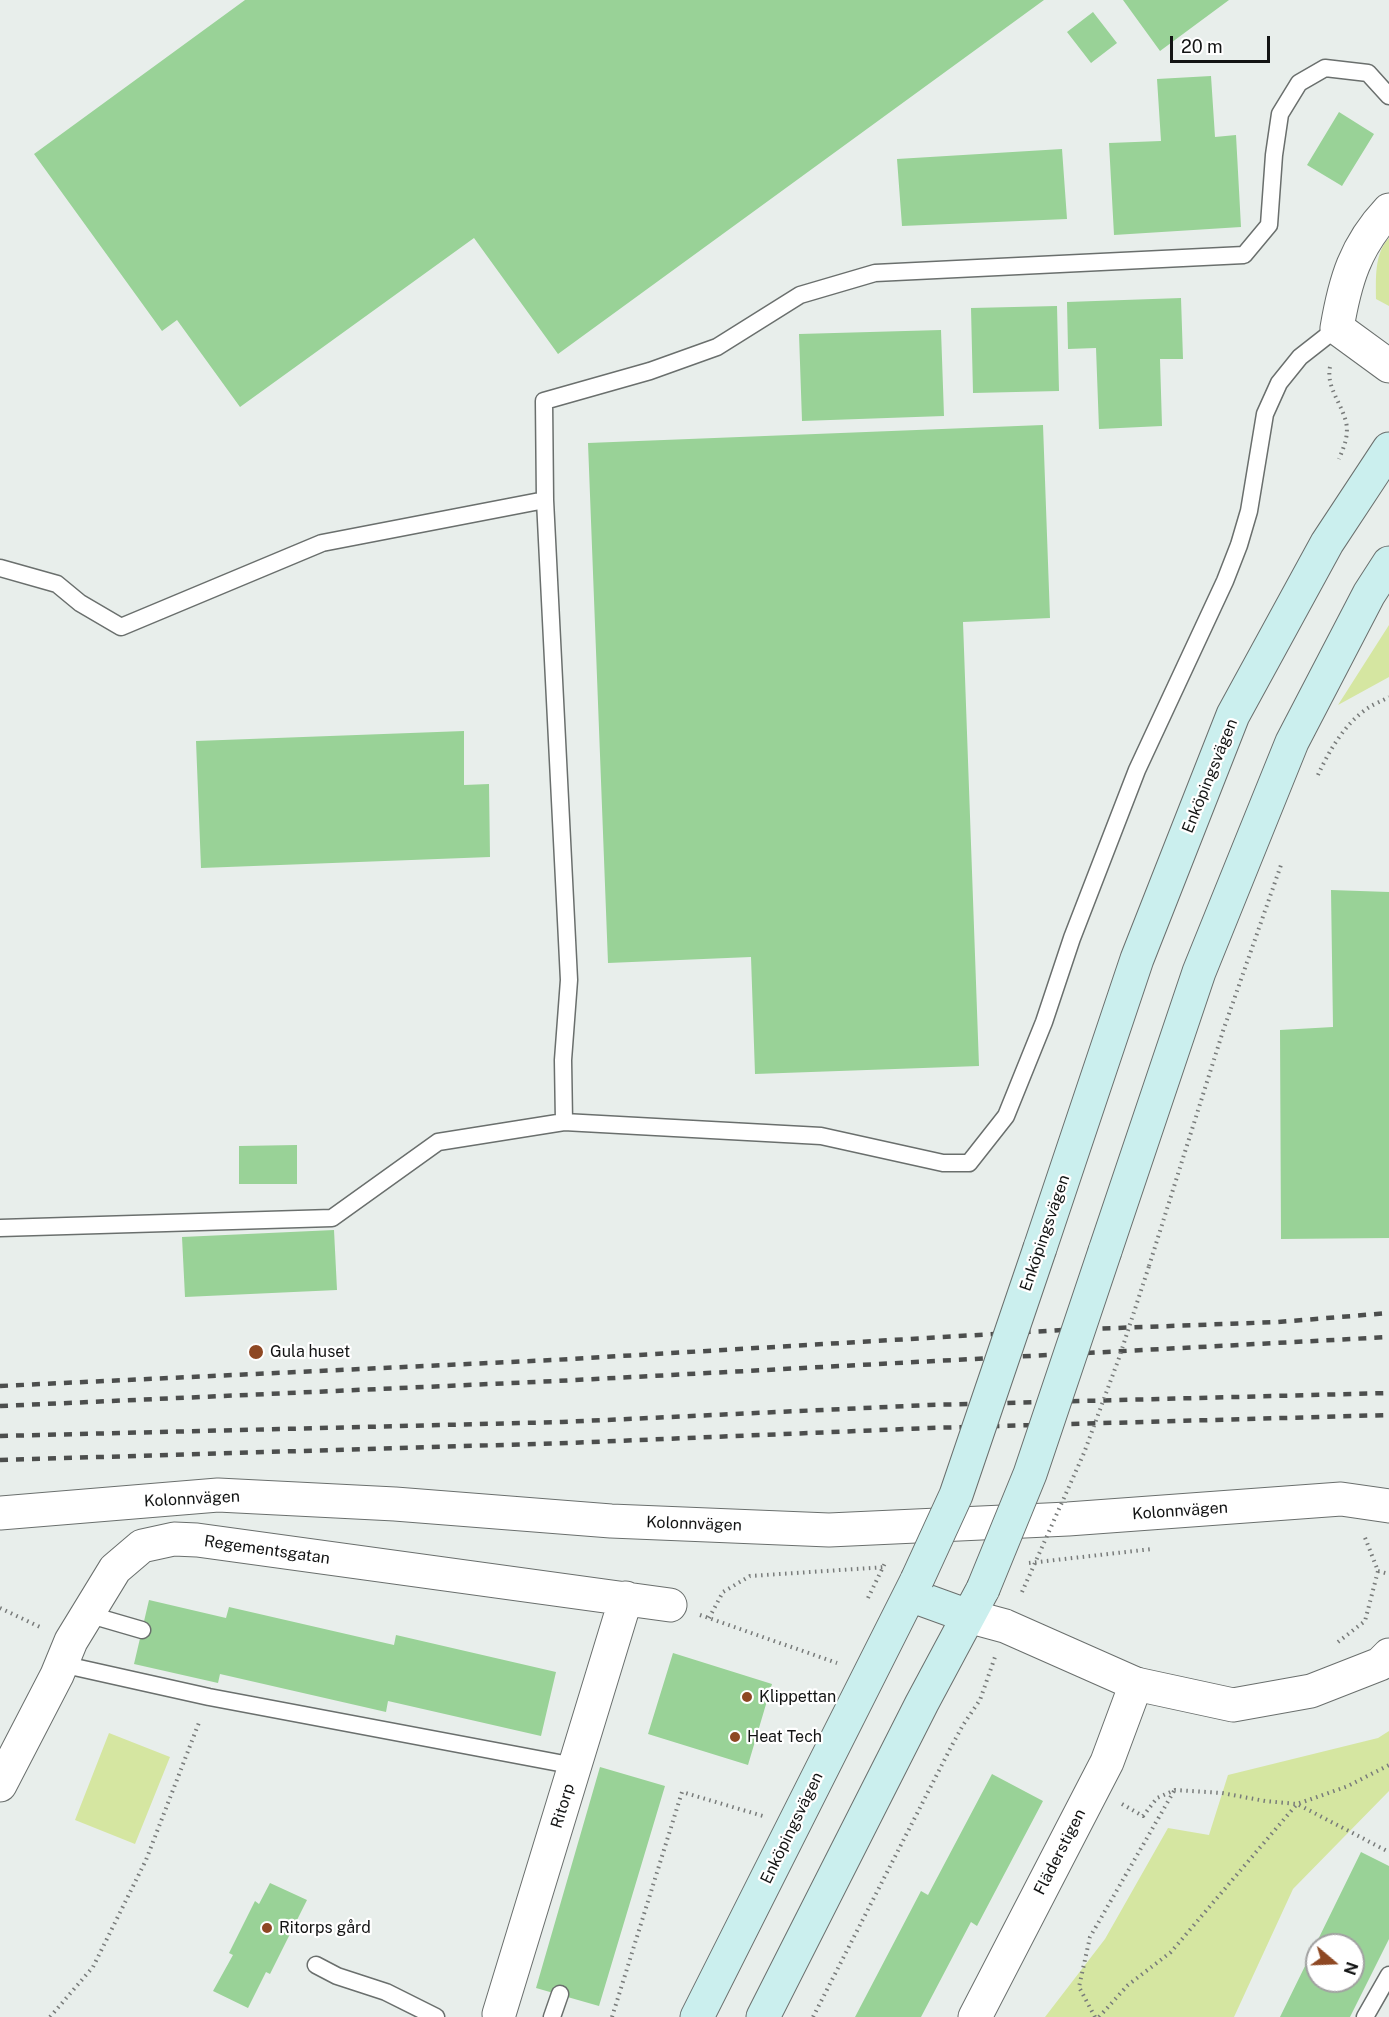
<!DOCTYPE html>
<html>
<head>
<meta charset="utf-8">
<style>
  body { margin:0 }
  #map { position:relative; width:1389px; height:2017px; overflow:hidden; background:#e8eeeb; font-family:"Public Sans",sans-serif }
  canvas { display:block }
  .north { position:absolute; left:1305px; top:1933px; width:60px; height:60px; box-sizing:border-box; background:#fff; border:2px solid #a1a1a1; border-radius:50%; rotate:109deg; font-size:16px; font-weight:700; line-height:24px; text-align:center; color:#131414 }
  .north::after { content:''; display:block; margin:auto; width:21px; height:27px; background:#8e4823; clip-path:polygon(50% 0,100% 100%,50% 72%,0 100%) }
  .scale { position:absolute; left:1170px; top:36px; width:100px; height:27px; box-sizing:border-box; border:3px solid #131414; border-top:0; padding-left:8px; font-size:18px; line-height:21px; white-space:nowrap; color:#131414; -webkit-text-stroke:4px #fff; paint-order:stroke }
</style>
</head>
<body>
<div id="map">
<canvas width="1389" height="2017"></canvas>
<div class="north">N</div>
<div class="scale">20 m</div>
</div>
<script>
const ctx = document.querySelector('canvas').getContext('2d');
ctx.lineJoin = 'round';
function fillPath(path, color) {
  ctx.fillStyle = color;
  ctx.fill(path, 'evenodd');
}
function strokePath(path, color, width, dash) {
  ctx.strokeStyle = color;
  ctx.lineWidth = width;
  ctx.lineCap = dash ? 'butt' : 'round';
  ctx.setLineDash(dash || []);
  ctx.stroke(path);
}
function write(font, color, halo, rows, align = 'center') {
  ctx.font = font + ' "Public Sans",sans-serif';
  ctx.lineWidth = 4.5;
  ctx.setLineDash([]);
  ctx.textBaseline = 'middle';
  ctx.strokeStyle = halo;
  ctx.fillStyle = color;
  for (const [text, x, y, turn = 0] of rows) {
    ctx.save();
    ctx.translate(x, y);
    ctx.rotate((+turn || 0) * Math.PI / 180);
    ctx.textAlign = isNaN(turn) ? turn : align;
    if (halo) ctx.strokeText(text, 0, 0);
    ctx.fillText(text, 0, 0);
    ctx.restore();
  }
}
fillPath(new Path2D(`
  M 1389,238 L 1389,306 L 1376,299 C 1376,278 1374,254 1389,238 Z
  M 1389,625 L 1389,677 L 1338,705 Z
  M 1389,1731 L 1389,1791 L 1293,1889 L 1234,2017 L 1045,2017 L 1105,1939 L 1168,1828 L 1209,1835 L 1228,1775 L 1378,1738 Z
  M 109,1733 L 170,1757 L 135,1844 L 75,1820 Z`), '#d5e6a1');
fillPath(new Path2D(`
  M 245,0 L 1044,0 L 558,354 L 474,238 L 240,407 L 177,320 L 162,331 L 34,154 Z
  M 1123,0 L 1229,0 L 1160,51 Z
  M 1093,12 L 1117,43 L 1091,63 L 1067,32 Z
  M 1211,76 L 1215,137 L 1236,135 L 1241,227 L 1114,235 L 1109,143 L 1161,141 L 1157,79 Z
  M 1339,112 L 1374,134 L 1342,186 L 1307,165 Z
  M 1062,149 L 1067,219 L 902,226 L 897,159 Z
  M 1181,298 L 1183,359 L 1160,359 L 1162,426 L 1099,429 L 1096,348 L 1068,349 L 1067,302 Z
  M 1057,306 L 1059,391 L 973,393 L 971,308 Z
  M 941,330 L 944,416 L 802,421 L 799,334 Z
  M 1043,425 L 1050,618 L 963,622 L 979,1066 L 755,1074 L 751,957 L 608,963 L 588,443 Z
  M 464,731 L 464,785 L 489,784 L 490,857 L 201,868 L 196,741 Z
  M 1331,890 L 1389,892 L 1389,1238 L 1281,1239 L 1280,1030 L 1333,1027 Z
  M 297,1145 L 297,1184 L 239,1184 L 239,1146 Z
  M 334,1230 L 337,1290 L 185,1297 L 182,1237 Z
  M 149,1600 L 226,1618 L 229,1607 L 394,1645 L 396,1635 L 556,1672 L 541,1736 L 388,1701 L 386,1712 L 220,1674 L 218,1683 L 134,1664 Z
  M 673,1653 L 772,1684 L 748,1765 L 648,1734 Z
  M 600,1767 L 665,1786 L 599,2006 L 536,1988 Z
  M 992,1774 L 1043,1801 L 977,1926 L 971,1922 L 921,2017 L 855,2017 L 921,1891 L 928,1895 Z
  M 1361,1852 L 1389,1866 L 1389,1939 L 1350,2017 L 1280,2017 ZM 1317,1945 L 1353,1945 L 1353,1981 L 1317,1981 Z
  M 270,1883 L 307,1900 L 270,1974 L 266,1972 L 248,2008 L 213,1991 L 233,1955 L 229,1953 L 255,1901 L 259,1904 Z`), '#99d297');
const service = new Path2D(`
  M 0,568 L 57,584 L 80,603 L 121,627 L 322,543 L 545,500
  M 564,1122 L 821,1136 L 943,1163 L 969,1163 L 1006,1116 L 1044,1022 L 1072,938 L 1137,770 L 1225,581 L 1239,545 L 1249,511 L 1265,414 L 1279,383 L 1300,357 L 1337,328
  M 0,1228 L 332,1218 L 438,1142 L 564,1122 L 563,1060 L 569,980 L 545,500 L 544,401 L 650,371 L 717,347 L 800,295 L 875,273 L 1244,255 L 1269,225 L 1274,155 L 1280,114 L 1299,83 L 1325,68 L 1368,73 L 1389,96
  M 87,1614 L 142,1630
  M 61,1664 L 209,1697 L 575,1766
  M 316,1965 L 337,1976 L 386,1992 L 436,2017
  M 552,2017 L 560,1994
  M 1365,2017 L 1389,1975`);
const minor = new Path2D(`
  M 1389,210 C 1355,246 1345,281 1337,328 L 1389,366
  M 0,1785 L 57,1675 L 71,1641 L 115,1569 L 142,1546 L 174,1539 L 197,1540 L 670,1605
  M 499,2014 L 626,1598
  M 975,2017 L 1107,1762 L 1136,1684`);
const tertiary = new Path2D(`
  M 0,1513 L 218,1495 L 395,1504 L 611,1521 L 829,1530 L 1068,1519 L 1341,1499 L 1389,1506
  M 968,1616 L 1005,1626 L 1136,1684 L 1233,1705 L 1311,1691 L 1380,1664 L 1389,1655`);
const secondary = new Path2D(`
  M 1040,1248 L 1137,959 L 1233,715 L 1327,543 L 1389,449
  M 1105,1251 L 1199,972 L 1292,742 L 1369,594 L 1389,563
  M 910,1595 L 968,1616
  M 697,2017 L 917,1580
  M 763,2017 L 922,1703 L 983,1589`);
strokePath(service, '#6a6f6d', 19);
strokePath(minor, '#6a6f6d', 35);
strokePath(tertiary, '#6a6f6d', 35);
strokePath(secondary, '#6a6f6d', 35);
strokePath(new Path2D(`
  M 1330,367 C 1326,387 1341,402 1346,422 C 1349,435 1344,447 1339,459
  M 1318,775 C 1329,751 1345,723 1368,708 C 1374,704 1382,701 1389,697
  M 1149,1266 L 1223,1031 L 1281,865
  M 1029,1563 L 1152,1549
  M 1378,1571 L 1389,1574
  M 0,1608 L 40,1627
  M 700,1615 L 837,1663
  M 709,1618 L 723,1592 L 750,1576 L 886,1567
  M 1338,1642 L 1365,1621 L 1378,1571 L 1364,1535
  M 1122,1804 L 1143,1816 L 1157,1798 L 1175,1790 L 1222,1793 L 1265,1801 L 1297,1804 L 1389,1852
  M 50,2017 L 93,1967 L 146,1860 L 200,1720
  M 612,2017 L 682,1792 L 763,1816
  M 813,2017 L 950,1749 L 963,1725 L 980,1700 L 995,1657
  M 1095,2017 L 1079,1987 L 1090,1937 L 1174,1791
  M 1099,2017 L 1128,1985 L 1171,1952 L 1297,1804 L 1348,1786 L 1389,1765`), '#787b7a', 4, [1.5, 4.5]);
strokePath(service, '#fff', 16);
strokePath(minor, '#fff', 33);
strokePath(tertiary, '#fff', 33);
strokePath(secondary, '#cbefee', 33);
strokePath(new Path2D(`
  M 0,1386 L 553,1360 L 1062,1330 L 1278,1322 L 1389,1313
  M 0,1406 L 557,1381 L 1389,1337
  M 0,1436 L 562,1422 L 929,1405 L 1389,1393
  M 0,1460 L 567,1443 L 930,1428 L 1389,1415`), '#4c4e4d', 4.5, [8, 8]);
const secondaryBridge = new Path2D(`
  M 917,1580 L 956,1495 L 1040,1248
  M 983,1589 L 1030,1474 L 1105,1251`);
strokePath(secondaryBridge, '#6a6f6d', 35, []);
strokePath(new Path2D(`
  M 1022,1592 L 1084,1453 L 1119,1358 L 1149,1266
  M 868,1598 L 885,1563`), '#787b7a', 4, [1.5, 4.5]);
strokePath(secondaryBridge, '#cbefee', 33);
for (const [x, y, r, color] of [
  [256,1352,8,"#8e4823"],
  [747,1697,6,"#8e4823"],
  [735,1737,6,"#8e4823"],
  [267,1928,6,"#8e4823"]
]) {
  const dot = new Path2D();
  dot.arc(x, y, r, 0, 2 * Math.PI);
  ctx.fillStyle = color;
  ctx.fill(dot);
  strokePath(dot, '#fff', 2);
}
write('16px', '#131414', '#fff', [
  ["Enköpingsvägen",1210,776,-68],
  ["Enköpingsvägen",1045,1233,-71],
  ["Kolonnvägen",192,1499,-3],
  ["Kolonnvägen",1180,1511,-4],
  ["Kolonnvägen",694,1524,2],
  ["Regementsgatan",267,1550,8],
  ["Ritorp",563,1806,-73],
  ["Enköpingsvägen",792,1828,-64],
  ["Fläderstigen",1060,1852,-63]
]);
write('16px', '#131414', '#fff', [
  ["Gula huset",270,1352],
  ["Klippettan",759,1697],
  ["Heat Tech",747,1737],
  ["Ritorps gård",279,1928]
], 'left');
</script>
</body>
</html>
